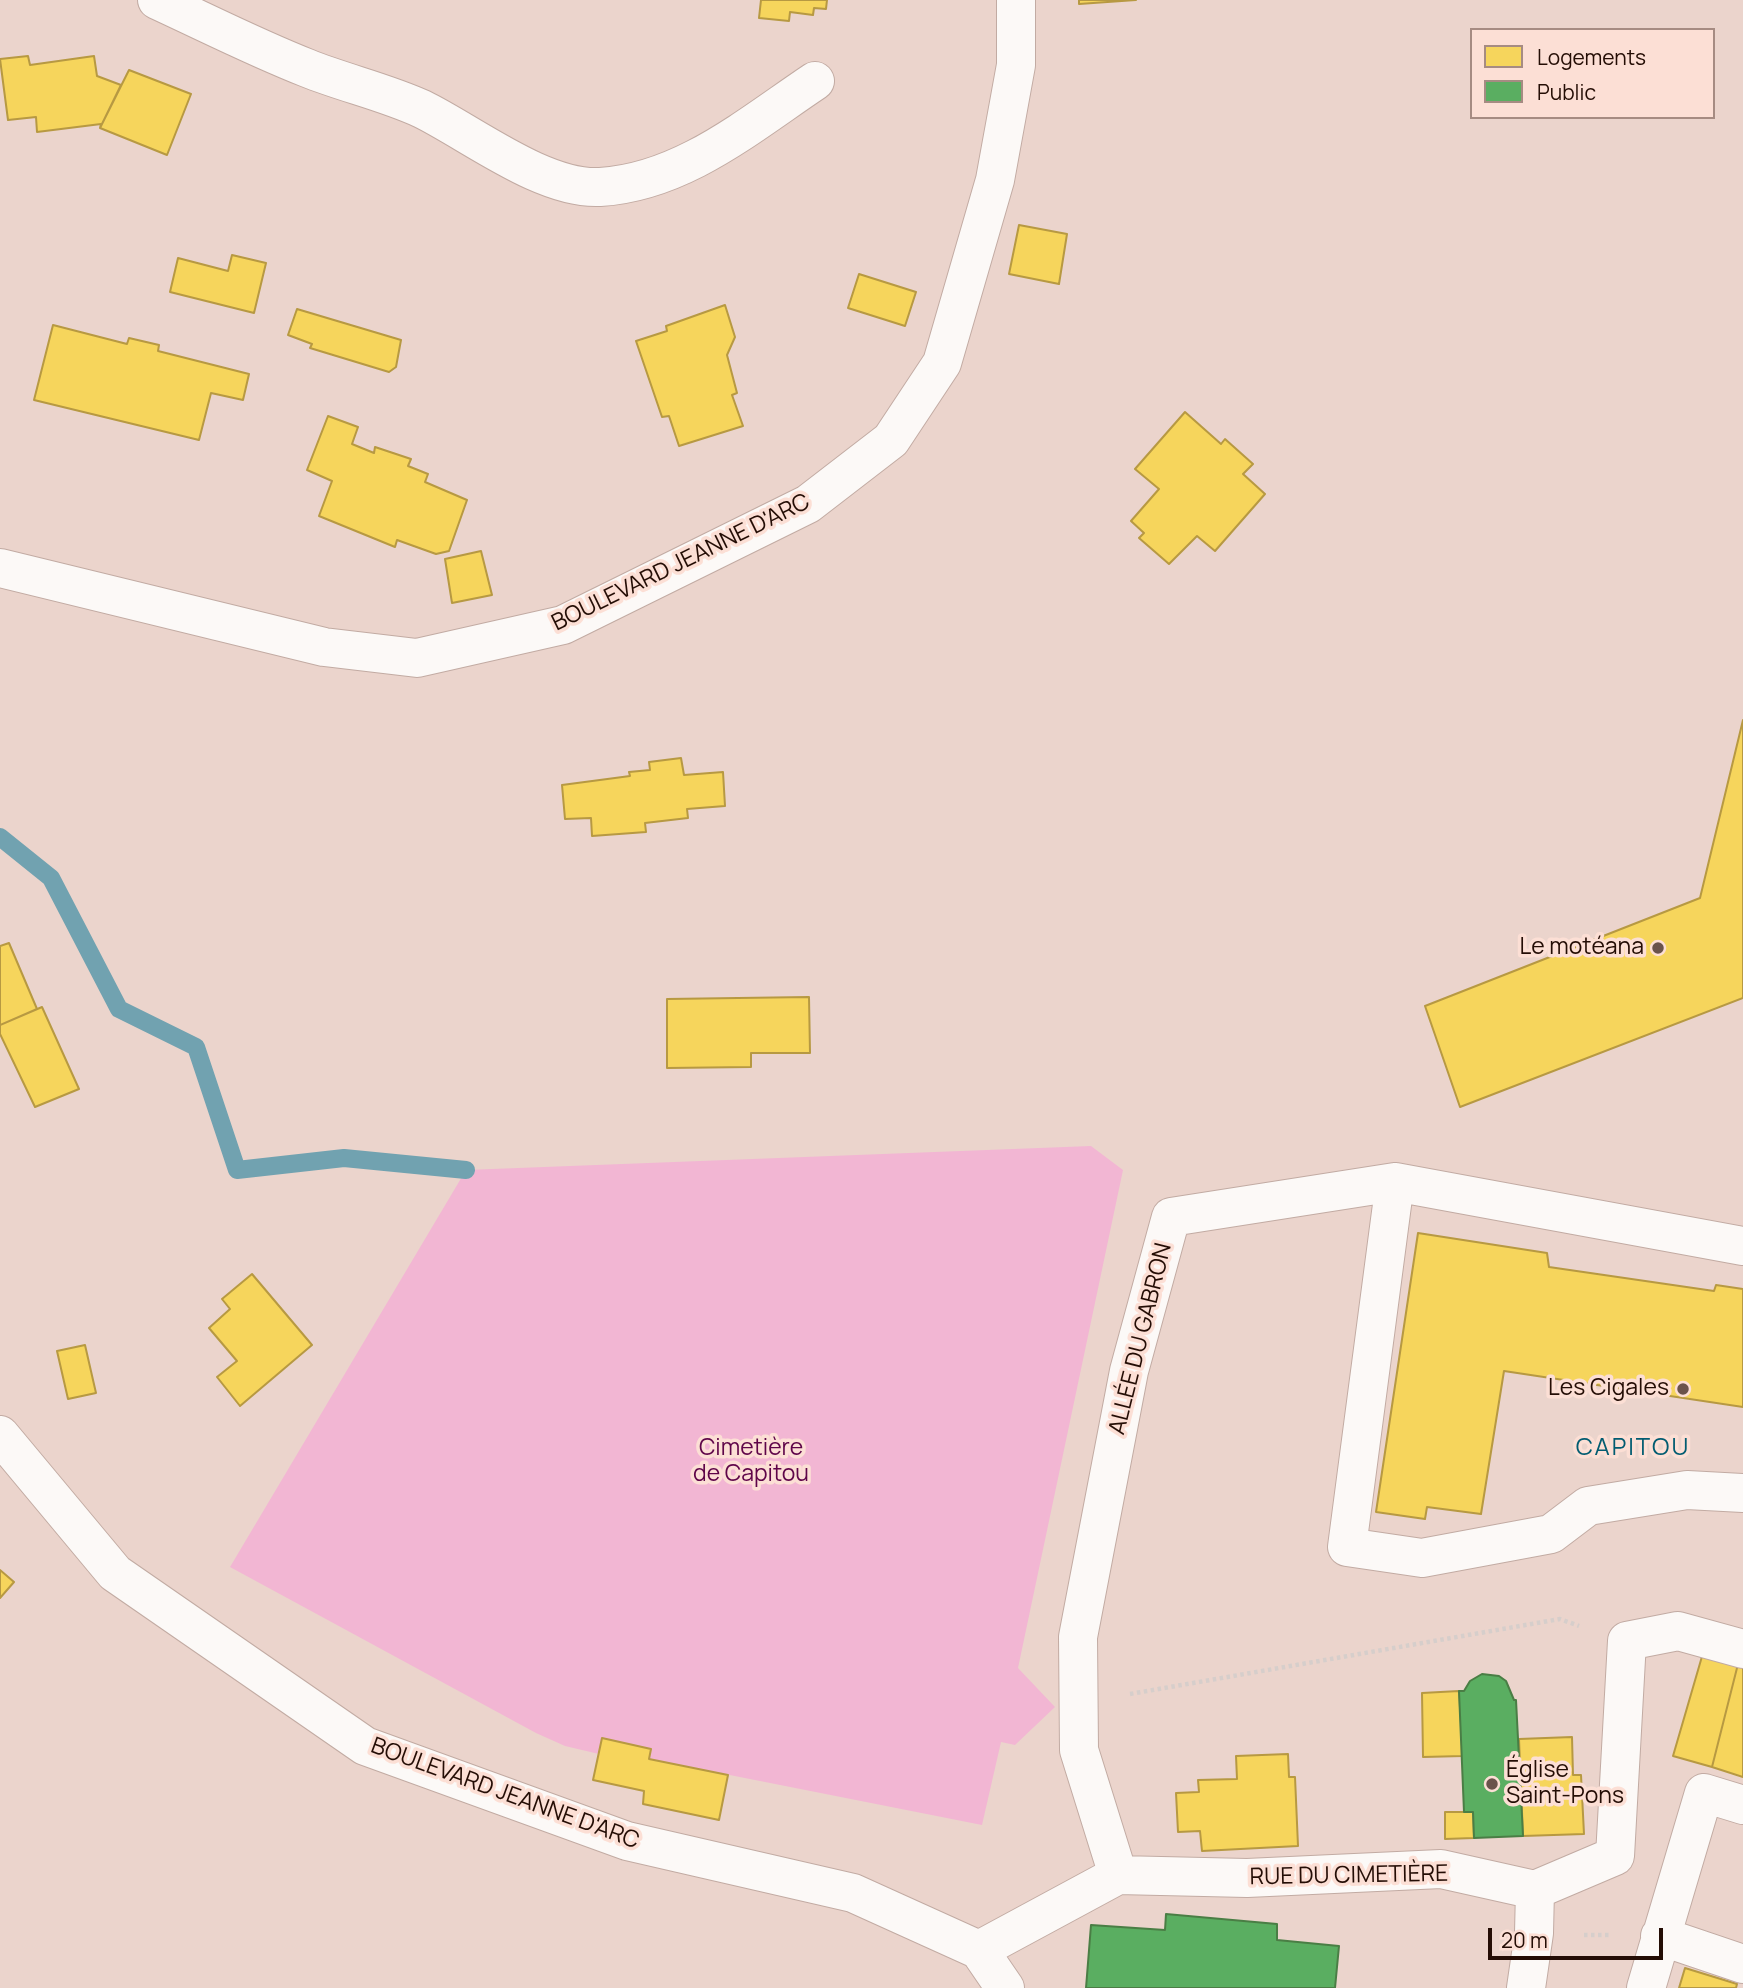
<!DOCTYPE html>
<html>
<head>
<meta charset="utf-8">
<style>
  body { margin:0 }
  #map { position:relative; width:1743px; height:1988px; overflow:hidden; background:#ebd4cc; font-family:Manrope,sans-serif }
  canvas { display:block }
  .legend { position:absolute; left:1470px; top:28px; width:245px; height:91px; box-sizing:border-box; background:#fcdfd5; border:2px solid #a68b82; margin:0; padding:9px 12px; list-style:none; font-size:21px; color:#240d05 }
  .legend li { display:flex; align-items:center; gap:14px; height:35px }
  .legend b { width:35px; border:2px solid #a68b82 }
  .scale { position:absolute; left:1488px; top:1928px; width:175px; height:32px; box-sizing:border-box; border:4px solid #240d05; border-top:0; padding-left:9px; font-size:21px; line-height:24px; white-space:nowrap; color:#240d05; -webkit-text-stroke:5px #fcdfd5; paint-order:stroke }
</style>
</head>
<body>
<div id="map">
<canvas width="1743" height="1988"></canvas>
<ul class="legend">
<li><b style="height:19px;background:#f6d55c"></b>Logements</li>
<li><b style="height:19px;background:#5aae61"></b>Public</li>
</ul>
<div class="scale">20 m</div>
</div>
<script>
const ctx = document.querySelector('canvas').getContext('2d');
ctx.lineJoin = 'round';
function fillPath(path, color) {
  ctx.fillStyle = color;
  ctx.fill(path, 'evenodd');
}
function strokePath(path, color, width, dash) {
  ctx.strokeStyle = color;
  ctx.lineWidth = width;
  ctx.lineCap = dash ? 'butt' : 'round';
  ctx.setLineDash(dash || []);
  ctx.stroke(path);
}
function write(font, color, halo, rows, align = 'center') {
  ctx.font = font + ' Manrope,sans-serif';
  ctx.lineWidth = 7;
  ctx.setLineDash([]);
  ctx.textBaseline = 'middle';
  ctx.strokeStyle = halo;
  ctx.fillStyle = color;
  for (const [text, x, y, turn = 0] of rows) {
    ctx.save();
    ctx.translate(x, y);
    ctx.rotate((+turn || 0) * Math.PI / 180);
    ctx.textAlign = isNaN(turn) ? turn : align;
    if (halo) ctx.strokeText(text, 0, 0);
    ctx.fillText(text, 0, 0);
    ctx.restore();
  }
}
fillPath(new Path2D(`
  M 1091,1146 L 1123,1170 L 1018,1668 L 1055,1707 L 1015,1745 L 1001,1742 L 982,1825 L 649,1759 L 651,1749 L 602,1738 L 599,1754 L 565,1746 L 536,1733 L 230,1567 L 466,1170 Z`), '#f2b6d3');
const homes = new Path2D(`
  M 761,0 L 827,0 L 826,9 L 814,8 L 813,15 L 790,12 L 789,21 L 759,18 Z
  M 1079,0 L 1136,0 L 1079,4 Z
  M 28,56 L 30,65 L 94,56 L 97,76 L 121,85 L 100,128 L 101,124 L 37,132 L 36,117 L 8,120 L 0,59 Z
  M 129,70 L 191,94 L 167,155 L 100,128 Z
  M 1019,225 L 1067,234 L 1059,284 L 1009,274 Z
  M 232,255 L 266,263 L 254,313 L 170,292 L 178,258 L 228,271 Z
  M 859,274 L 916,292 L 905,326 L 848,308 Z
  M 725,305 L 735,337 L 727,355 L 737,393 L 732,395 L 743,426 L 679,446 L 669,416 L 662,417 L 636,341 L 667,331 L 666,326 Z
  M 297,309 L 401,340 L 396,367 L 389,372 L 310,348 L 312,344 L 288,335 Z
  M 53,325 L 127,344 L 129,338 L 159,345 L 158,351 L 249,374 L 243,400 L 211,393 L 199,440 L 34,400 Z
  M 1185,412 L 1221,444 L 1225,439 L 1253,464 L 1243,474 L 1265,494 L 1215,551 L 1197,536 L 1169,564 L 1139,538 L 1144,533 L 1131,521 L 1159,489 L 1135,469 Z
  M 328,416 L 358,427 L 352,444 L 374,453 L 375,447 L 411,459 L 408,466 L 428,474 L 425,482 L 467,500 L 449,551 L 436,554 L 397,540 L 395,547 L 319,516 L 332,481 L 307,470 Z
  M 481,551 L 492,595 L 452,603 L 445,559 Z
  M 1743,720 L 1743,998 L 1460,1107 L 1425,1006 L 1700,898 Z
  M 681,758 L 684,775 L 723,772 L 725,806 L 687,809 L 688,818 L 645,823 L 646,832 L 592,836 L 591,818 L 565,819 L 562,785 L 630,776 L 629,772 L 650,770 L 649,762 Z
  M 9,943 L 37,1009 L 0,1025 L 0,946 Z
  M 809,997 L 810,1053 L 751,1053 L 751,1067 L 667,1068 L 667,999 Z
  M 42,1007 L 79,1089 L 35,1107 L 0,1034 L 0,1025 Z
  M 1418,1233 L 1547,1253 L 1549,1267 L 1714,1291 L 1716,1285 L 1743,1289 L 1743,1407 L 1504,1371 L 1481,1514 L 1427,1507 L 1425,1519 L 1376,1512 Z
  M 252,1274 L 312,1345 L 240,1406 L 217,1377 L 237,1361 L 209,1328 L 230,1309 L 222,1299 Z
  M 85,1345 L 96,1393 L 68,1399 L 57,1351 Z
  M 0,1570 L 14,1582 L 0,1598 Z
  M 1703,1653 L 1738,1664 L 1712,1767 L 1673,1756 Z
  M 1738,1664 L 1743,1666 L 1743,1777 L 1712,1767 Z
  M 1459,1691 L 1463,1756 L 1423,1757 L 1422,1693 Z
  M 1572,1737 L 1573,1775 L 1581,1775 L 1584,1834 L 1523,1836 L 1519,1739 Z
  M 602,1738 L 651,1749 L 649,1759 L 728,1775 L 719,1820 L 643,1804 L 644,1791 L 593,1780 Z
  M 1288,1754 L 1289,1777 L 1295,1777 L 1298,1846 L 1202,1851 L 1200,1831 L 1178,1832 L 1176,1793 L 1199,1792 L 1198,1780 L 1237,1779 L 1236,1756 Z
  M 1445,1812 L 1473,1812 L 1474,1838 L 1445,1839 Z
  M 1685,1968 L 1737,1984 L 1736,1988 L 1679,1988 Z`);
fillPath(homes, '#f6d55c');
strokePath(homes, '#b79942', 2);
const public = new Path2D(`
  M 1482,1674 L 1499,1676 L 1506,1681 L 1514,1700 L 1516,1700 L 1523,1836 L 1474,1838 L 1473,1812 L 1464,1812 L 1459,1691 L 1464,1691 L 1470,1681 Z
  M 1166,1914 L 1277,1924 L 1277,1940 L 1339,1946 L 1335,1988 L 1086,1988 L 1091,1925 L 1165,1930 Z`);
fillPath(public, '#5aae61');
strokePath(public, '#4a7e45', 2);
strokePath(new Path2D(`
  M 0,837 L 51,878 L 119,1009 L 196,1047 L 237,1170 L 344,1158 L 466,1170`), '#71a2b0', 18);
const minor = new Path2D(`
  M 157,0 C 207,23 256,48 307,68 C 344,83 385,92 422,109 C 471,133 543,190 600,187 C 683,182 749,125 815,81
  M 0,568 L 324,647 L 417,658 L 563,625 L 808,504 L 891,440 L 942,363 L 995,180 L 1016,65 L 1016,0
  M 1395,1182 L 1347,1547 L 1422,1558 L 1551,1534 L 1588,1506 L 1687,1490 L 1743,1493
  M 0,1435 L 115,1573 L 365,1746 L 627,1841 L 853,1893 L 979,1950 L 1005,1988
  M 1118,1875 L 1079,1750 L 1078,1637 L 1129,1371 L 1171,1217 L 1395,1182 L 1743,1246
  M 1660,1936 L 1743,1964
  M 979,1950 L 1118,1875 L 1247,1878 L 1441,1869 L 1535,1890 L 1615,1856 L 1627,1641 L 1678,1631 L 1743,1649
  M 1526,1988 L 1534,1933 L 1535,1890
  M 1646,1988 L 1704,1793 L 1743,1805`);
strokePath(minor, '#c2aba3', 40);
strokePath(new Path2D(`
  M 1130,1694 L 1560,1619 L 1579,1626
  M 1584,1935 L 1610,1935`), '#d6cecb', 4.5, [3.5, 3.5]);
strokePath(minor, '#fcf9f7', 38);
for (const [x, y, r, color] of [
  [1658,948,7,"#6a534b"],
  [1683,1389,7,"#6a534b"],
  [1492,1784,7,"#6a534b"]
]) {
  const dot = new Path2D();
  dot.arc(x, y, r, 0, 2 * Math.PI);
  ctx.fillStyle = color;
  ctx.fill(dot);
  strokePath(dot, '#fcdfd5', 2.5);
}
write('23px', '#240d05', '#fcdfd5', [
  ["BOULEVARD JEANNE D'ARC",681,563,-26],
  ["ALLÉE DU GABRON",1141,1339,-76],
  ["BOULEVARD JEANNE D'ARC",505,1794,20],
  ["RUE DU CIMETIÈRE",1349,1876,-1]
]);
write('23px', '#240d05', '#fcdfd5', [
  ["Le motéana",1644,948],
  ["Les Cigales",1669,1389],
  ["Église",1506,1771,"left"],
  ["Saint-Pons",1506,1797,"left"]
], 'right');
write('23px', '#5f0549', '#fcdfd5', [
  ["Cimetière",751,1449],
  ["de Capitou",751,1475]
]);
ctx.letterSpacing = '2px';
write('24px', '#025c71', '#fcdfd5', [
  ["CAPITOU",1633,1448]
]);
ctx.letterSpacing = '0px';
</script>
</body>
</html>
